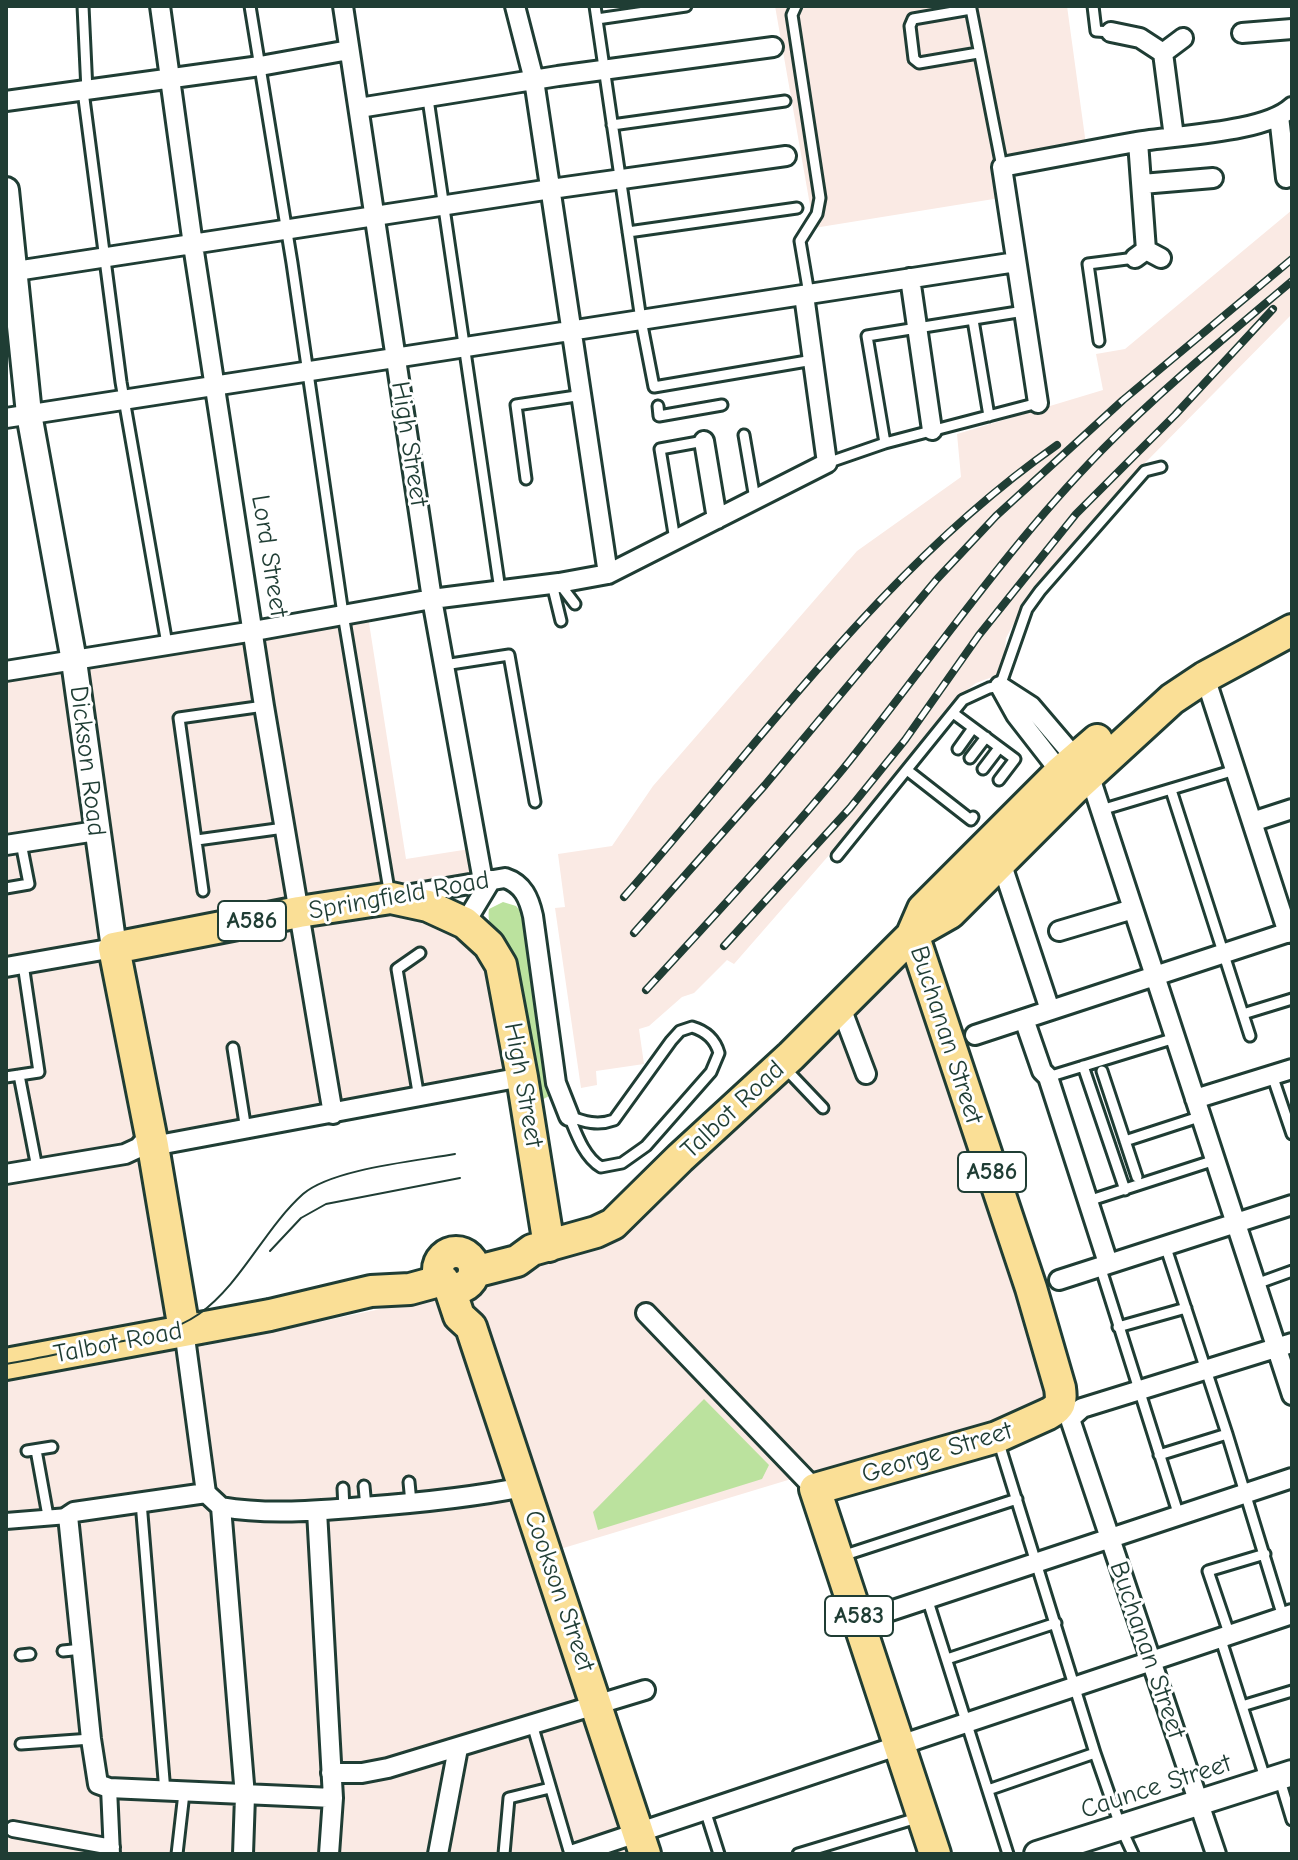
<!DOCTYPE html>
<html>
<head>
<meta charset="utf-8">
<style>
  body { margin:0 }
  #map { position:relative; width:1298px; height:1860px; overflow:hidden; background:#fff; font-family:"Comic Neue",sans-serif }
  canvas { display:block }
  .frame { position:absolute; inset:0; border:8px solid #1f3d34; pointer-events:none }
</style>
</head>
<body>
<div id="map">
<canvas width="1298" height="1860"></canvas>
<div class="frame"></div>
</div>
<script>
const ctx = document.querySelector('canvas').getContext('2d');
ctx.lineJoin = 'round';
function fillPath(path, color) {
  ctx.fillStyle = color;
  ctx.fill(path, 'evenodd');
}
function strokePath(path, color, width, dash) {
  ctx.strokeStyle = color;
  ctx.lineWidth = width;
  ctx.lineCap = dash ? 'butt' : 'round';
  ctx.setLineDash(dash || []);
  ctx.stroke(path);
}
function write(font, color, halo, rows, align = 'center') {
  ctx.font = font + ' "Comic Neue",sans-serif';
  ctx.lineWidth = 6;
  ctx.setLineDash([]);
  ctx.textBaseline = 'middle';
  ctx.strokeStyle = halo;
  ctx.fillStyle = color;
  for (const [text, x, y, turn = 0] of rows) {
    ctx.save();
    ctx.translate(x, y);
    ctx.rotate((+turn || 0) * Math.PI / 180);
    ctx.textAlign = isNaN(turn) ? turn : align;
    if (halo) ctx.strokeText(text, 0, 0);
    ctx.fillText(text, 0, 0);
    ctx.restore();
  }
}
fillPath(new Path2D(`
  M 775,6 L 1067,6 L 1087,152 L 1002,167 L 1006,197 L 814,228 Z
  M 1292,210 L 1292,314 L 1142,466 L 1030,594 L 1006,638 L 1003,673 L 976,683 L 951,702 L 899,775 L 734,964 L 727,960 L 694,993 L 682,997 L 649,1026 L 639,1029 L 644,1064 L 596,1071 L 597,1085 L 581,1088 L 555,908 L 565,907 L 558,854 L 612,846 L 653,786 L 857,551 L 961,477 L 957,434 L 1103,390 L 1096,354 L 1125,349 Z
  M 367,610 L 406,859 L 476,848 L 483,881 L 409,900 L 482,938 L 522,1077 L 171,1147 L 204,1346 L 452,1294 L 476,1312 L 471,1290 L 498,1271 L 596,1232 L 913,934 L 1060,1388 L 997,1437 L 798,1477 L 547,1553 L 645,1854 L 6,1854 L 6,670 Z`), '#faeae4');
fillPath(new Path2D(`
  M 503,902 L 516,906 L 527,918 L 549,1096 L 538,1102 C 533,1060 532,1011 516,971 C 509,951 485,932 489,909 Z
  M 704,1399 L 769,1465 L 762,1479 L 598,1530 L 593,1512 Z`), '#bbe29e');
const service = new Path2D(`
  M 83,6 L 87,91
  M 250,6 L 292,263 L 343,614 L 390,896
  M 595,6 L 641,320 L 654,387 L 813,360
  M 796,6 L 792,15 L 820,198 L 817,214 L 800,241 L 809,294
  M 1093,6 L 1096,31 L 1111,32
  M 597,19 L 686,6
  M 978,53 L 919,63 L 914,59 L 910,26 L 913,19 L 971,9 L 1002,167
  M 83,91 L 121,382 L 167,644
  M 428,99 L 500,590
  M 612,125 L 785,101
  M 628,232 L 797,208
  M 973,320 L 989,416
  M 1099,341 L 1088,264 L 1135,258
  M 658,406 L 659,416 L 722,405
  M 744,435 L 755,499
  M 885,443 L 867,336 L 1024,311
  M 827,463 L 885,443 L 1038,403
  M 526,479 L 516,405 L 583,395
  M 675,540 L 660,449 L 704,441
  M 559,583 L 575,604
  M 552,584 L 561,621
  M 444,665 L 509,655 L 535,802
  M 953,713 L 1015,759 L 999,780
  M 958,749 L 973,728
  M 970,758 L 986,737
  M 983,769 L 999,748
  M 907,770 L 971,820 L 973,817
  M 1171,790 L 1250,1036
  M 1101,810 L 1235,770
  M 197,840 L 284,828
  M 837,856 L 963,700 L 989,688 L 1000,686 L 1027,609 L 1040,591 L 1145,471 L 1161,467
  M 6,888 L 29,884 L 21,843
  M 203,891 L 179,718 L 264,706
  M 1243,1014 L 1292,999
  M 692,1027 C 706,1031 715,1039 719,1053 L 711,1072 L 646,1146 L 622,1163 L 601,1167 C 584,1157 576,1133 569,1116 C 584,1122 598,1126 614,1120 L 671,1041 L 680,1031 Z
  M 233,1048 L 246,1130
  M 1083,1066 L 1125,1190
  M 784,1067 L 823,1108
  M 1102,1071 L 1137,1177
  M 19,1075 L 37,1168
  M 1272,1075 L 1292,1134
  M 6,1077 L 39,1072 L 23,964
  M 1048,1077 L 1175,1038
  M 419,1098 L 397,969 L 420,953
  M 1125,1141 L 1202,1116
  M 1088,1201 L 1215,1160
  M 1165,1245 L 1227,1434 L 1283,1617
  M 1100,1266 L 1179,1516
  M 1256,1284 L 1292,1271
  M 1118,1327 L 1186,1308
  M 998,1440 L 1095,1753 L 1121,1828 L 1133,1854
  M 36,1450 L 48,1516
  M 27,1451 L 52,1447
  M 1159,1455 L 1227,1434
  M 409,1482 L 411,1503
  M 364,1486 L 366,1507
  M 343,1488 L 344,1509
  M 141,1502 L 165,1792
  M 842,1556 L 1017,1499
  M 927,1598 L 1008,1854
  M 1230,1636 L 1208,1571 L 1265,1554
  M 1221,1640 L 1266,1781
  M 63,1651 L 82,1649
  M 21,1655 L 30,1654
  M 947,1659 L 1056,1623
  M 1242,1706 L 1292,1691
  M 532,1724 L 570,1854
  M 21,1744 L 91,1739
  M 1279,1777 L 1292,1820
  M 988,1790 L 1095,1753
  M 705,1810 L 719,1854
  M 177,1854 L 184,1793
  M 504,1854 L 509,1798 L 550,1788
  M 798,1854 L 917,1818`);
const pedestrian = new Path2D(`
  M 6,1521 L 68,1516
  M 109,1788 L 112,1854
  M 13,1829 L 112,1847`);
const minor = new Path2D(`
  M 160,6 L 193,245 L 264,706 L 333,1114
  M 343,6 L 432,599 L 483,881
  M 515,6 L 534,80 L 608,574
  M 1111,32 L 1140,38 L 1163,53 L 1174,137
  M 1242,33 L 1292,29
  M 1163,53 L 1183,38
  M 6,101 L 260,66 L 349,50
  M 359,108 L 558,76 L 773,47
  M 1279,116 L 1286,178
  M 1138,142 L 1146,250
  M 1142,184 L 1213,178
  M 1135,258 L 1146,250 L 1161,258
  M 16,271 L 551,189 L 786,156
  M 910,278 L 932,430
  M 1038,403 L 1002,167 C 1046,159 1091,150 1136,142 C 1175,135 1264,133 1292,107
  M 6,418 L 1016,262
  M 704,441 L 717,519
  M 6,671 L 254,631 L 432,599 L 559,583 L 608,574 L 827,463 L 804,295
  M 1205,677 L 1288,933
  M 1000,686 L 1031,706 L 1089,774 L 1292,1395
  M 1001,688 L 1016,715 L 1065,778
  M 1252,822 L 1292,809
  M 6,845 L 96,831
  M 997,859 L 1001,862 L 1050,1010
  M 405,895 L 505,878 C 523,884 529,898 533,916 L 556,1083 L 569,1116
  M 465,923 L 491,880
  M 1059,931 L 1133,909
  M 6,967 L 114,948
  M 840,1005 L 866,1074
  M 1024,1019 L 1042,1071 L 1048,1077 L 1108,1263
  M 975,1035 L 1292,931
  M 1195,1099 L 1292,1069
  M 153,1146 L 522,1077
  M 6,1174 L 125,1154 L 138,1148 L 151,1134
  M 1059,1280 L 1292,1205
  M 646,1313 L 815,1489
  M 184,1330 L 206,1493 L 221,1507 L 245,1796 L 243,1854
  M 1071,1422 L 1216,1854
  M 1071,1422 L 1072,1417 L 1082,1408 L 1292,1343
  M 206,1493 L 74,1512 L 68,1516 L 91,1739 L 98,1784 L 109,1788 L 333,1798
  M 221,1507 C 267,1515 316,1511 363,1507 C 416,1503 470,1498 523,1487
  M 317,1511 L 333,1798 L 329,1854
  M 860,1621 L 1292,1478
  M 331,1773 L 362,1773 L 388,1768 L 645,1690
  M 438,1854 L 458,1748
  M 574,1854 L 1292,1614`);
const tertiary = new Path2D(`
  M 6,190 L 29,414 L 74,661 L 114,948
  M 1037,1854 L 1292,1773`);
const primary = new Path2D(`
  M 913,932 L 923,909 L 1060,772 L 1097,740
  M 913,934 L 1031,1288 L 1060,1388 C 1062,1402 1061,1407 1048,1414 L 997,1437 L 815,1489 L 935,1854
  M438 1270a18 18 0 1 1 36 0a18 18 0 1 1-36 0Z
  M 474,1272 L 517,1261 L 532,1250 L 596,1232 L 613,1224 L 680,1158 L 791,1056 L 913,934 L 950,913 L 1074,789 L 1172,699 L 1205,677 L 1292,630
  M 449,1286 L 459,1316 L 471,1327 L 645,1854
  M 184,1330 L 153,1146 L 114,948 L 299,912 L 391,898 L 428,906 L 465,923 L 489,945 L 501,965 L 522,1077 L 549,1246
  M 6,1364 L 270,1315 L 371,1291 L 410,1289 L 443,1280`);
strokePath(service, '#1f3d34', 15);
strokePath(pedestrian, '#1f3d34', 20);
strokePath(minor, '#1f3d34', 24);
strokePath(tertiary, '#1f3d34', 30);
strokePath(primary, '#1f3d34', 36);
strokePath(service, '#fff', 9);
strokePath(pedestrian, '#fff', 14);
strokePath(minor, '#fff', 18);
strokePath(tertiary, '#fff', 24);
strokePath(primary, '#fadf96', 30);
strokePath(new Path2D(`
  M 270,1251 L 301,1218 L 326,1204 L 460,1178
  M 6,1364 C 36,1359 66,1352 96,1346 C 131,1339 169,1335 199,1314 C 242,1283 264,1229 303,1194 C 332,1169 416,1161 455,1154`), '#1f3d34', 2);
const rail = new Path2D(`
  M 624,897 C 762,741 884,566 1057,445
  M 634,933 L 765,785 L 937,579 L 996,516 L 1123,400 L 1292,259
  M 724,946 L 850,808 L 905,740 L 979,635 L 1076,514 L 1175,415 L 1273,309
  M 646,990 C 713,917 780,845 843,769 C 929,662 1006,548 1102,450 C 1162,389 1227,336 1292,281`);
strokePath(rail, '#1f3d34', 8);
strokePath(rail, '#fff', 5, [15]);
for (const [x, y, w] of [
  [252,921,68],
  [992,1172,68],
  [859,1616,68]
]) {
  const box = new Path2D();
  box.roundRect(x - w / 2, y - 20, w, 40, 6);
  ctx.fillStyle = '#fff';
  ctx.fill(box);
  strokePath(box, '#1f3d34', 2);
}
write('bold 24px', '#1f3d34', null, [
  ["A586",252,921],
  ["A586",992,1172],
  ["A583",859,1616]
]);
write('26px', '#1f3d34', '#fff', [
  ["High Street",409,444,81],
  ["Lord Street",269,556,81],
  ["Dickson Road",87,761,83],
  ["Springfield Road",399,896,-10],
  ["Buchanan Street",946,1035,72],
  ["High Street",523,1085,80],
  ["Talbot Road",733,1110,-43],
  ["Talbot Road",118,1343,-11],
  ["George Street",937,1453,-17],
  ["Cookson Street",559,1591,71],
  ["Buchanan Street",1147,1650,71],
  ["Caunce Street",1156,1787,-18]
]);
</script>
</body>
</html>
